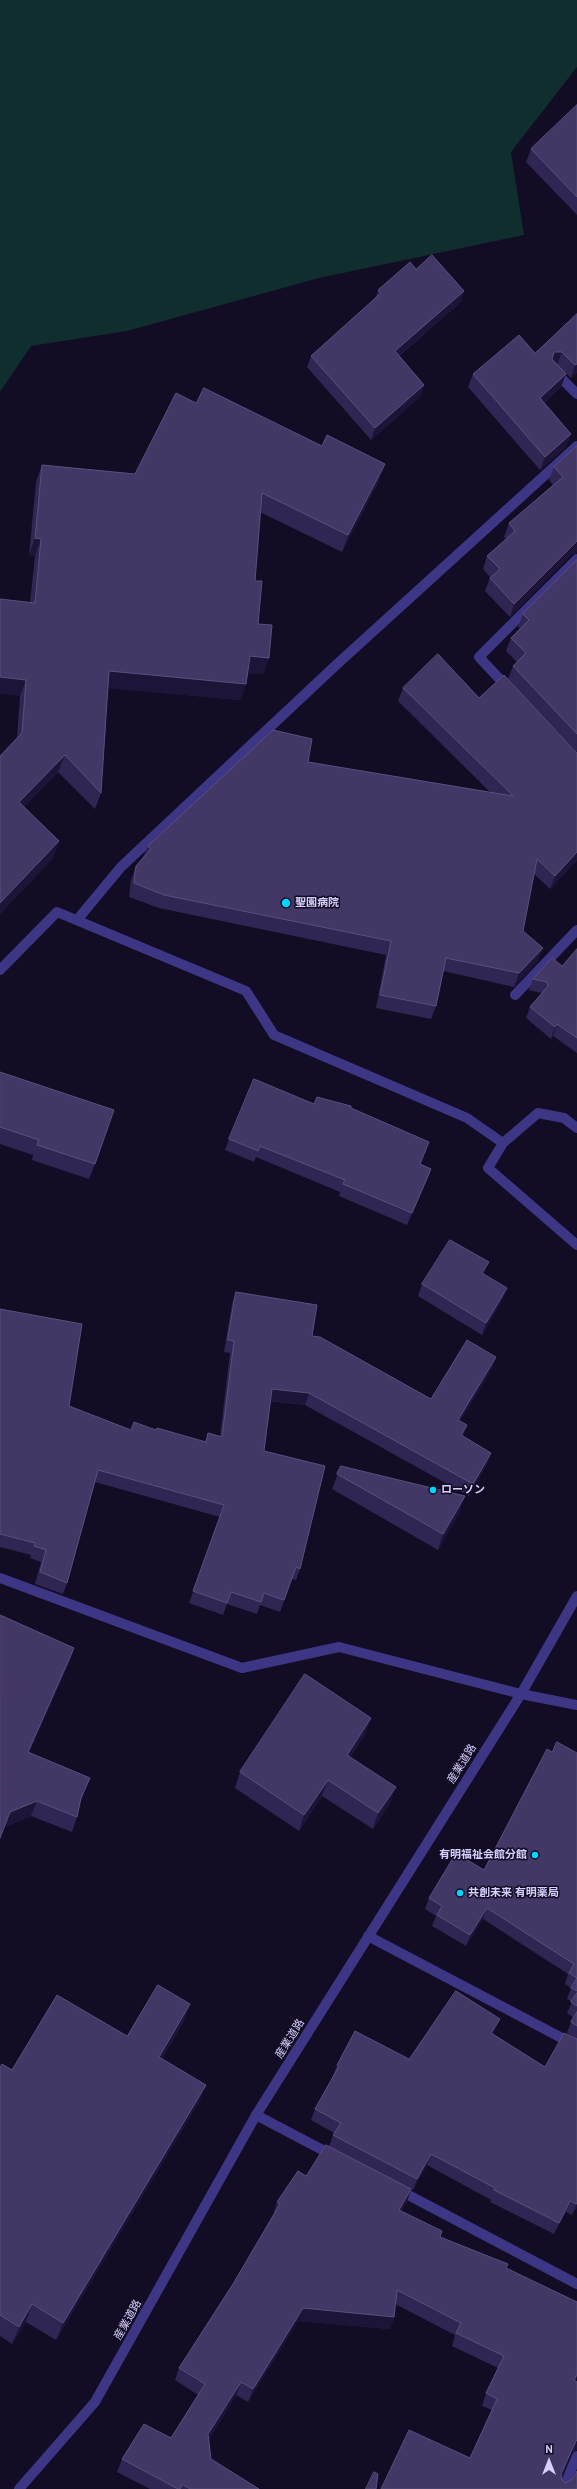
<!DOCTYPE html>
<html>
<head>
<meta charset="utf-8">
<style>
  body { margin:0 }
  #map { position:relative; width:577px; height:2489px; overflow:hidden; background:#120d24; font-family:"PT Sans",sans-serif }
  canvas { display:block }
  .north { position:absolute; left:529px; top:2441px; width:40px; height:40px; -webkit-text-stroke:3px #120d24; paint-order:stroke; rotate:0deg; font-size:11px; font-weight:700; line-height:16px; text-align:center; color:#d8d0ff }
  .north::after { content:''; display:block; margin:auto; width:14px; height:18px; background:#d8d0ff; clip-path:polygon(50% 0,100% 100%,50% 72%,0 100%) }
</style>
</head>
<body>
<div id="map">
<canvas width="577" height="2489"></canvas>
<div class="north">N</div>
</div>
<script>
const ctx = document.querySelector('canvas').getContext('2d');
ctx.lineJoin = 'round';
function fillPath(path, color) {
  ctx.fillStyle = color;
  ctx.fill(path, 'evenodd');
}
function strokePath(path, color, width, dash) {
  ctx.strokeStyle = color;
  ctx.lineWidth = width;
  ctx.lineCap = dash ? 'butt' : 'round';
  ctx.setLineDash(dash || []);
  ctx.stroke(path);
}
function write(font, color, halo, rows, align = 'center') {
  ctx.font = font + ' "PT Sans","Noto Sans JP",sans-serif';
  ctx.lineWidth = 3;
  ctx.setLineDash([]);
  ctx.textBaseline = 'middle';
  ctx.strokeStyle = halo;
  ctx.fillStyle = color;
  for (const [text, x, y, turn = 0] of rows) {
    ctx.save();
    ctx.translate(x, y);
    ctx.rotate((+turn || 0) * Math.PI / 180);
    ctx.textAlign = isNaN(turn) ? turn : align;
    if (halo) ctx.strokeText(text, 0, 0);
    ctx.fillText(text, 0, 0);
    ctx.restore();
  }
}
fillPath(new Path2D(`
  M 0,0 L 577,0 L 577,67 L 511,152 L 524,235 L 319,278 L 127,331 L 31,346 L 0,392 Z`), '#102e2e');
strokePath(new Path2D(`
  M 555,372 L 577,394
  M 509,689 L 479,657 L 577,559
  M 77,920 L 121,867 L 335,666 L 577,446
  M 0,970 L 57,912 L 246,991 L 274,1035 L 467,1118 L 503,1143
  M 515,995 L 577,930
  M 577,1128 L 564,1118 L 538,1113 L 503,1143 L 488,1168 L 577,1245
  M 0,1578 L 242,1668 L 339,1647 L 521,1694
  M 368,1936 L 577,2046
  M 256,2115 L 334,2156
  M 397,2189 L 577,2284
  M 563,2489 L 577,2456`), '#3d3685', 10);
strokePath(new Path2D(`
  M 521,1694 L 577,1705
  M 19,2489 L 95,2402 L 256,2115 L 521,1694 L 577,1596`), '#3d3685', 10);
fillPath(new Path2D(`
  M 577,105 L 577,215 L 526,162 L 531,149 Z
  M 416,269 L 464,291 L 460,303 L 399,356 L 424,385 L 420,397 L 371,440 L 307,367 L 311,356 L 375,299 L 378,290 Z
  M 577,314 L 577,372 L 571,378 L 562,370 L 566,374 L 561,387 L 544,403 L 566,447 L 540,470 L 468,387 L 473,374 L 535,353 Z
  M 196,403 L 379,481 L 342,552 L 260,512 L 255,581 L 258,624 L 269,658 L 263,674 L 248,673 L 246,684 L 240,700 L 108,688 L 101,793 L 95,809 L 58,772 L 24,807 L 59,841 L 53,858 L 0,914 L 0,756 L 17,738 L 20,696 L 35,556 L 29,555 L 36,482 L 42,465 L 135,474 Z
  M 577,446 L 577,553 L 572,554 L 510,617 L 485,591 L 490,577 L 483,569 L 487,556 L 506,539 L 504,537 L 509,523 L 553,485 L 549,480 L 554,467 Z
  M 577,560 L 577,752 L 508,679 L 513,666 L 517,662 L 506,651 L 511,638 L 520,628 L 518,627 L 523,614 Z
  M 403,688 L 577,860 L 550,889 L 534,874 L 523,931 L 538,961 L 514,987 L 443,971 L 436,1006 L 431,1019 L 376,1008 L 386,955 L 159,908 L 129,897 L 131,880 L 136,866 L 143,857 L 148,846 L 308,762 L 491,793 L 398,701 Z
  M 577,949 L 577,1053 L 553,1036 L 551,1039 L 526,1018 L 530,1007 L 542,993 L 529,990 L 533,979 L 562,966 Z
  M 0,1072 L 95,1164 L 89,1179 L 32,1160 L 33,1155 L 0,1144 Z
  M 314,1104 L 351,1108 L 429,1142 L 420,1164 L 431,1169 L 427,1180 L 407,1225 L 339,1196 L 340,1192 L 256,1157 L 254,1162 L 225,1150 L 229,1139 Z
  M 484,1274 L 503,1299 L 482,1335 L 418,1296 L 422,1284 Z
  M 236,1292 L 312,1336 L 431,1399 L 492,1369 L 460,1421 L 467,1425 L 463,1436 L 491,1453 L 487,1464 L 469,1496 L 305,1405 L 270,1401 L 264,1451 L 300,1569 L 296,1580 L 292,1579 L 280,1612 L 260,1605 L 257,1614 L 227,1604 L 223,1615 L 189,1603 L 220,1517 L 95,1482 L 67,1583 L 63,1594 L 35,1584 L 41,1562 L 30,1558 L 31,1555 L 0,1547 L 0,1309 L 69,1406 L 131,1430 L 156,1430 L 205,1442 L 208,1433 L 220,1436 L 230,1353 L 224,1352 L 232,1304 Z
  M 341,1466 L 460,1511 L 438,1550 L 332,1489 Z
  M 0,1615 L 74,1648 L 69,1663 L 29,1752 L 84,1794 L 80,1803 L 77,1817 L 72,1832 L 31,1816 L 5,1827 Z
  M 366,1733 L 350,1757 L 390,1803 L 373,1829 L 322,1796 L 299,1831 L 235,1788 L 240,1772 Z
  M 552,1752 L 577,1753 L 577,2039 L 567,2033 L 571,2022 L 574,2018 L 567,2013 L 572,2002 L 567,1999 L 571,1988 L 565,1984 L 568,1974 L 483,1919 L 466,1946 L 432,1926 L 436,1916 L 425,1909 L 429,1898 L 484,1870 Z
  M 500,2019 L 495,2030 L 493,2034 L 545,2067 L 577,2039 L 577,2207 L 572,2215 L 566,2212 L 554,2234 L 490,2202 L 491,2200 L 427,2165 L 413,2190 L 411,2189 L 407,2202 L 401,2211 L 442,2231 L 440,2237 L 577,2302 L 577,2377 L 575,2381 L 576,2450 L 571,2453 L 562,2476 L 562,2480 L 565,2483 L 577,2489 L 470,2458 L 492,2410 L 482,2406 L 486,2393 L 498,2368 L 452,2346 L 455,2335 L 395,2304 L 394,2317 L 390,2329 L 298,2321 L 248,2402 L 236,2395 L 209,2439 L 211,2459 L 259,2489 L 150,2489 L 117,2472 L 122,2459 L 171,2438 L 198,2395 L 175,2380 L 179,2368 L 233,2284 L 273,2215 L 277,2202 L 306,2176 L 329,2146 L 334,2133 L 311,2120 L 315,2109 L 334,2076 L 333,2076 L 337,2065 L 409,2059 Z
  M 184,2021 L 162,2058 L 199,2102 L 56,2340 L 26,2322 L 12,2344 L 0,2336 L 0,2067 L 12,2070 L 127,2036 Z`), '#312553');
fillPath(new Path2D(`
  M 464,291 L 460,303 L 390,363 L 395,351 Z
  M 554,352 L 562,352 L 557,365 L 549,365 Z
  M 577,364 L 577,372 L 571,378 L 575,365 Z
  M 566,374 L 561,387 L 535,411 L 540,398 Z
  M 424,385 L 420,397 L 371,440 L 375,428 Z
  M 571,434 L 566,447 L 540,470 L 545,457 Z
  M 385,464 L 379,481 L 342,552 L 348,535 Z
  M 35,538 L 41,539 L 35,556 L 29,555 Z
  M 577,541 L 577,553 L 572,554 L 510,617 L 514,604 Z
  M 250,656 L 269,658 L 263,674 L 244,673 Z
  M 109,671 L 246,684 L 240,700 L 103,688 Z
  M 0,677 L 26,680 L 20,696 L 0,694 Z
  M 65,755 L 58,772 L 13,819 L 19,802 Z
  M 59,841 L 53,858 L 0,914 L 0,903 Z
  M 577,852 L 577,860 L 550,889 L 555,876 Z
  M 543,948 L 538,961 L 514,987 L 519,973 Z
  M 557,1024 L 553,1036 L 551,1039 L 555,1027 Z
  M 431,1169 L 427,1180 L 407,1225 L 412,1213 Z
  M 489,1262 L 484,1274 L 482,1273 Z
  M 507,1288 L 503,1299 L 482,1335 L 486,1323 Z
  M 496,1357 L 492,1369 L 454,1431 L 458,1420 Z
  M 272,1389 L 309,1393 L 305,1405 L 268,1400 Z
  M 467,1425 L 462,1436 L 461,1435 Z
  M 491,1453 L 487,1464 L 469,1496 L 473,1484 Z
  M 465,1496 L 460,1511 L 438,1550 L 443,1534 Z
  M 74,1648 L 69,1663 L 23,1767 L 28,1752 Z
  M 371,1718 L 366,1733 L 341,1770 L 347,1755 Z
  M 90,1778 L 84,1794 L 76,1813 L 81,1798 Z
  M 328,1780 L 322,1796 L 299,1831 L 304,1815 Z
  M 396,1787 L 390,1803 L 373,1829 L 378,1813 Z
  M 37,1801 L 31,1816 L 5,1827 L 0,1840 L 0,1838 L 10,1812 Z
  M 487,1908 L 483,1919 L 466,1946 L 470,1935 Z
  M 190,2004 L 184,2021 L 152,2074 L 159,2057 Z
  M 500,2019 L 495,2030 L 487,2044 L 491,2033 Z
  M 206,2085 L 199,2102 L 56,2340 L 63,2323 Z
  M 431,2154 L 427,2165 L 413,2190 L 417,2179 Z
  M 411,2189 L 407,2202 L 395,2223 L 399,2210 Z
  M 570,2201 L 566,2212 L 554,2234 L 559,2223 Z
  M 577,2203 L 577,2207 L 572,2215 Z
  M 32,2304 L 26,2322 L 12,2344 L 19,2327 Z
  M 303,2308 L 394,2317 L 390,2329 L 298,2321 L 248,2402 L 253,2389 Z
  M 241,2382 L 236,2395 L 204,2447 L 208,2434 Z
  M 577,2440 L 577,2450 L 576,2450 L 571,2453 L 557,2487 L 561,2474 L 576,2441 Z`), '#1d1438');
const building = new Path2D(`
  M 577,105 L 577,197 L 531,149 Z
  M 432,255 L 464,291 L 395,351 L 424,385 L 375,428 L 311,356 L 381,293 L 378,290 L 410,262 L 416,269 Z
  M 577,314 L 577,364 L 575,365 L 562,352 L 554,352 L 552,359 L 566,374 L 540,398 L 571,434 L 545,457 L 473,374 L 519,335 L 535,353 Z
  M 204,388 L 322,446 L 327,435 L 385,464 L 348,535 L 262,493 L 255,581 L 262,581 L 258,624 L 272,625 L 269,658 L 250,656 L 246,684 L 109,671 L 101,793 L 65,755 L 19,802 L 59,841 L 0,903 L 0,756 L 22,733 L 26,680 L 0,677 L 0,599 L 35,603 L 41,539 L 35,538 L 42,465 L 135,474 L 176,393 L 196,403 Z
  M 577,446 L 577,541 L 514,604 L 490,578 L 500,569 L 487,556 L 515,531 L 509,523 L 563,477 L 554,467 Z
  M 577,560 L 577,734 L 513,666 L 526,653 L 511,638 L 529,620 L 523,614 Z
  M 438,654 L 479,698 L 504,675 L 577,753 L 577,852 L 555,876 L 537,859 L 523,931 L 543,948 L 519,973 L 446,958 L 436,1006 L 380,995 L 391,941 L 164,895 L 134,883 L 136,866 L 151,849 L 148,846 L 273,730 L 312,739 L 308,762 L 513,796 L 403,688 Z
  M 577,949 L 577,1038 L 557,1024 L 555,1027 L 530,1007 L 548,986 L 547,982 L 533,979 L 552,958 L 562,966 Z
  M 0,1072 L 114,1110 L 95,1164 L 37,1145 L 39,1140 L 0,1127 Z
  M 254,1079 L 314,1104 L 317,1097 L 351,1106 L 351,1108 L 429,1142 L 420,1164 L 431,1169 L 412,1213 L 343,1184 L 345,1180 L 260,1146 L 258,1151 L 229,1139 Z
  M 450,1240 L 489,1262 L 482,1273 L 507,1288 L 486,1323 L 422,1284 Z
  M 236,1292 L 317,1305 L 312,1336 L 320,1337 L 431,1399 L 467,1340 L 496,1357 L 458,1420 L 467,1425 L 461,1435 L 491,1453 L 473,1484 L 309,1393 L 272,1389 L 264,1451 L 325,1466 L 300,1569 L 296,1567 L 284,1600 L 264,1593 L 261,1602 L 231,1592 L 227,1603 L 193,1591 L 224,1505 L 98,1470 L 67,1583 L 40,1572 L 46,1550 L 34,1546 L 35,1543 L 0,1534 L 0,1309 L 82,1324 L 69,1406 L 131,1430 L 134,1422 L 156,1430 L 157,1428 L 206,1442 L 208,1433 L 222,1437 L 234,1341 L 228,1340 Z
  M 341,1466 L 465,1496 L 443,1534 L 337,1474 Z
  M 0,1615 L 74,1648 L 28,1752 L 90,1778 L 81,1798 L 77,1817 L 37,1801 L 10,1812 L 0,1838 Z
  M 305,1674 L 371,1718 L 347,1755 L 396,1787 L 378,1813 L 328,1780 L 304,1815 L 240,1772 Z
  M 557,1742 L 577,1753 L 577,1978 L 569,1973 L 574,1964 L 487,1908 L 470,1935 L 437,1915 L 442,1906 L 429,1898 L 456,1853 L 484,1870 L 547,1749 L 552,1752 Z
  M 577,1978 L 577,1991 L 571,1988 Z
  M 158,1985 L 190,2004 L 159,2057 L 206,2085 L 63,2323 L 32,2304 L 19,2327 L 0,2315 L 0,2067 L 2,2064 L 12,2070 L 57,1995 L 127,2036 Z
  M 456,1991 L 500,2019 L 491,2033 L 545,2067 L 564,2033 L 577,2039 L 577,2204 L 570,2201 L 559,2223 L 494,2190 L 495,2188 L 431,2154 L 417,2179 L 333,2135 L 341,2123 L 315,2109 L 339,2066 L 337,2065 L 355,2031 L 409,2059 Z
  M 577,1993 L 577,2006 L 571,2002 Z
  M 577,2012 L 577,2026 L 571,2022 Z
  M 326,2145 L 411,2189 L 399,2210 L 442,2231 L 440,2237 L 508,2264 L 506,2268 L 577,2302 L 577,2374 L 574,2380 L 577,2382 L 577,2440 L 576,2441 L 561,2474 L 562,2480 L 565,2483 L 573,2479 L 577,2471 L 577,2489 L 381,2489 L 409,2430 L 470,2458 L 497,2399 L 486,2393 L 504,2356 L 456,2333 L 461,2323 L 397,2290 L 394,2317 L 303,2308 L 253,2389 L 241,2382 L 208,2434 L 211,2459 L 259,2489 L 190,2489 L 182,2484 L 180,2489 L 178,2489 L 122,2459 L 144,2424 L 171,2438 L 205,2384 L 179,2368 L 233,2284 L 280,2204 L 277,2202 L 298,2171 L 306,2176 Z
  M 374,2472 L 378,2474 L 376,2489 L 366,2489 Z`);
fillPath(building, '#433765');
strokePath(building, '#5a4f7e', 1);
for (const [x, y, r, color] of [
  [286,903,5,"#00d6fb"],
  [433,1490,4,"#00d6fb"],
  [535,1855,4,"#00d6fb"],
  [460,1893,4,"#00d6fb"]
]) {
  const dot = new Path2D();
  dot.arc(x, y, r, 0, 2 * Math.PI);
  ctx.fillStyle = color;
  ctx.fill(dot);
  strokePath(dot, '#120d24', 1.5);
}
write('bold 11px', '#d8d0ff', '#120d24', [
  ["聖園病院",295,903],
  ["ローソン",441,1490],
  ["有明福祉会館分館",527,1855,"right"],
  ["共創未来 有明薬局",468,1893]
], 'left');
write('11px', '#d8d0ff', '#120d24', [
  ["産業道路",462,1764,-58],
  ["産業道路",290,2039,-58],
  ["産業道路",128,2320,-61]
]);
</script>
</body>
</html>
